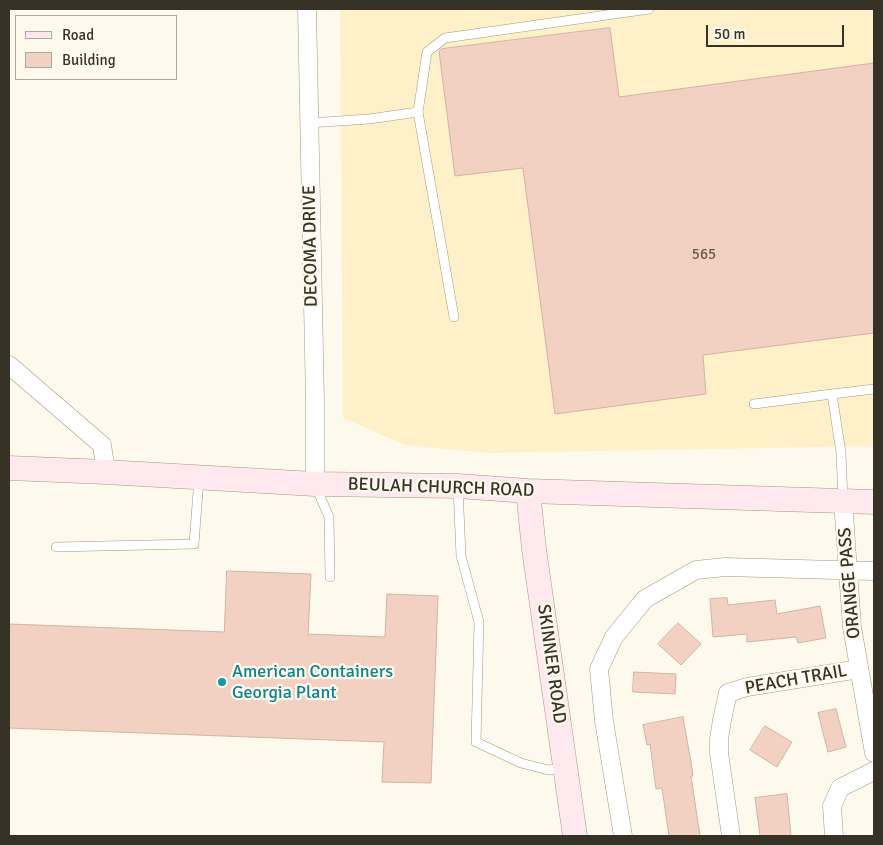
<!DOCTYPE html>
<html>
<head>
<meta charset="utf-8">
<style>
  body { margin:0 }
  #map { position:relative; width:883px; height:845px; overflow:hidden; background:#fdf9ec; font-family:Signika,sans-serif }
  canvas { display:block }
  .frame { position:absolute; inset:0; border:10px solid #363225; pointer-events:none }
  .legend { position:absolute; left:15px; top:15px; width:162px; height:65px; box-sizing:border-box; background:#fdf9ec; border:1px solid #ada99c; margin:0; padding:6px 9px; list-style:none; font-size:15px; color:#363225 }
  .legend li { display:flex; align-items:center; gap:10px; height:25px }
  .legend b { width:25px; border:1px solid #ada99c }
  .scale { position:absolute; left:706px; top:25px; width:138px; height:22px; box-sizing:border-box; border:2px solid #363225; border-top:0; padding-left:6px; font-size:15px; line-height:18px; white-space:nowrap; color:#363225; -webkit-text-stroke:4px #fdf9ec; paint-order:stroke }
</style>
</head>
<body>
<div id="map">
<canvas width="883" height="845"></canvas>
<div class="frame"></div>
<ul class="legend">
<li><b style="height:6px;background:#ffe9ee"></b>Road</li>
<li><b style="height:14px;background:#f2d1c2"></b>Building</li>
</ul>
<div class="scale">50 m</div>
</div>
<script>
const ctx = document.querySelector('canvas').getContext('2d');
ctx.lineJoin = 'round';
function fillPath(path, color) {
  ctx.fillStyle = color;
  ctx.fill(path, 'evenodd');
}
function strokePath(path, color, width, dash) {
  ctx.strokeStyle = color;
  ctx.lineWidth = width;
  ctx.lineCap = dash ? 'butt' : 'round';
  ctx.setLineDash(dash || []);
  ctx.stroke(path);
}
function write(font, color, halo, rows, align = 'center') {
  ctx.font = font + ' Signika,sans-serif';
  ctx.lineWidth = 4.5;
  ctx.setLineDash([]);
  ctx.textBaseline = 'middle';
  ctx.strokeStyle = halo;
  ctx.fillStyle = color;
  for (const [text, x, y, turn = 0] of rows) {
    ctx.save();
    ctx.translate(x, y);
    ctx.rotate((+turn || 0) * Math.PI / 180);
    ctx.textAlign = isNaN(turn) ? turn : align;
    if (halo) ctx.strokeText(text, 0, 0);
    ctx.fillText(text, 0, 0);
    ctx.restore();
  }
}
fillPath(new Path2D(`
  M 340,9 L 874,9 L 874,446 L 489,453 L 405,445 L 343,418 Z`), '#fef0c9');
const building = new Path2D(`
  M 610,28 L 619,97 L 874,63 L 874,333 L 703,355 L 706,394 L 555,414 L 523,168 L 455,176 L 439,51 L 441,49 Z
  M 227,571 L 311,574 L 308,634 L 385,637 L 387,594 L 438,596 L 431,783 L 382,782 L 384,742 L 9,728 L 9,624 L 224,632 Z
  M 727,598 L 728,605 L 775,600 L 777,614 L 820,606 L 826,638 L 798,643 L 796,637 L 747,642 L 747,634 L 713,637 L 710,599 Z
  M 678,623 L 701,644 L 681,665 L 658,644 Z
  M 634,672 L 676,674 L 675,694 L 633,692 Z
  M 836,709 L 846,747 L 828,752 L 818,713 Z
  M 683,717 L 691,762 L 693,776 L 691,776 L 700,836 L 669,836 L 662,788 L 656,789 L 650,744 L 647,745 L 643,725 Z
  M 765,726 L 792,742 L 777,767 L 750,750 Z
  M 787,794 L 791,836 L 760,836 L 755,798 Z`);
fillPath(building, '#f2d1c2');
strokePath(building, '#d3b3a4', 1);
const lane = new Path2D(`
  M 418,112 L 454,317
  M 309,123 L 369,119 L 418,112 L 427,52 L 445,38 L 649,9
  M 832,394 L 874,389
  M 754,404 L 832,394 L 841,453 L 843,501
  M 316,487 L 329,517 L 330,577
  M 458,487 L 461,556 L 479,622 L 476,742 L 521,763 L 548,770 L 565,768
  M 56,547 L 194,544 L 199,478`);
const street = new Path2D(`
  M 307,9 L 315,401 L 315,484
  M 9,365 L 102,445 L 106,472
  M 843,501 L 852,627 L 874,753
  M 623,836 L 604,721 L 599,669 L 614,637 L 645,599 L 696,570 L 725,567 L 874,571
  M 731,836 L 719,753 L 719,739 L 722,720 L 728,693 L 747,687 L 859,669
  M 834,836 L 832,806 L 840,788 L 874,771`);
const secondary = new Path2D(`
  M 9,468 L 106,472 L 315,484 L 458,486 L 528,491 L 874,502
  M 528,491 L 534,549 L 575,836`);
strokePath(lane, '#a4997c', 10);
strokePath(street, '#a4997c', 19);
strokePath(secondary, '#a4997c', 25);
strokePath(lane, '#fff', 9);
strokePath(street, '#fff', 18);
strokePath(secondary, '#ffe9ee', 24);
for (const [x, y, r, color] of [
  [222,682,5,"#0f9aa8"]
]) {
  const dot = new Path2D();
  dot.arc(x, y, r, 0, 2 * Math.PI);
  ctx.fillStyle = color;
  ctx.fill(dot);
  strokePath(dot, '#fdf9ec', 2);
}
write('15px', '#655a4c', null, [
  ["565",704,255]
]);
write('18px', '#363225', '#fdf9ec', [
  ["DECOMA DRIVE",311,246,-91],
  ["BEULAH CHURCH ROAD",441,488,2],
  ["ORANGE PASS",850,583,-95],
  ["SKINNER ROAD",551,664,82],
  ["PEACH TRAIL",796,680,-10]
]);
write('18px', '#0d838f', '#fdf9ec', [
  ["American Containers",232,672],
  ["Georgia Plant",232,693]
], 'left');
</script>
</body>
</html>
